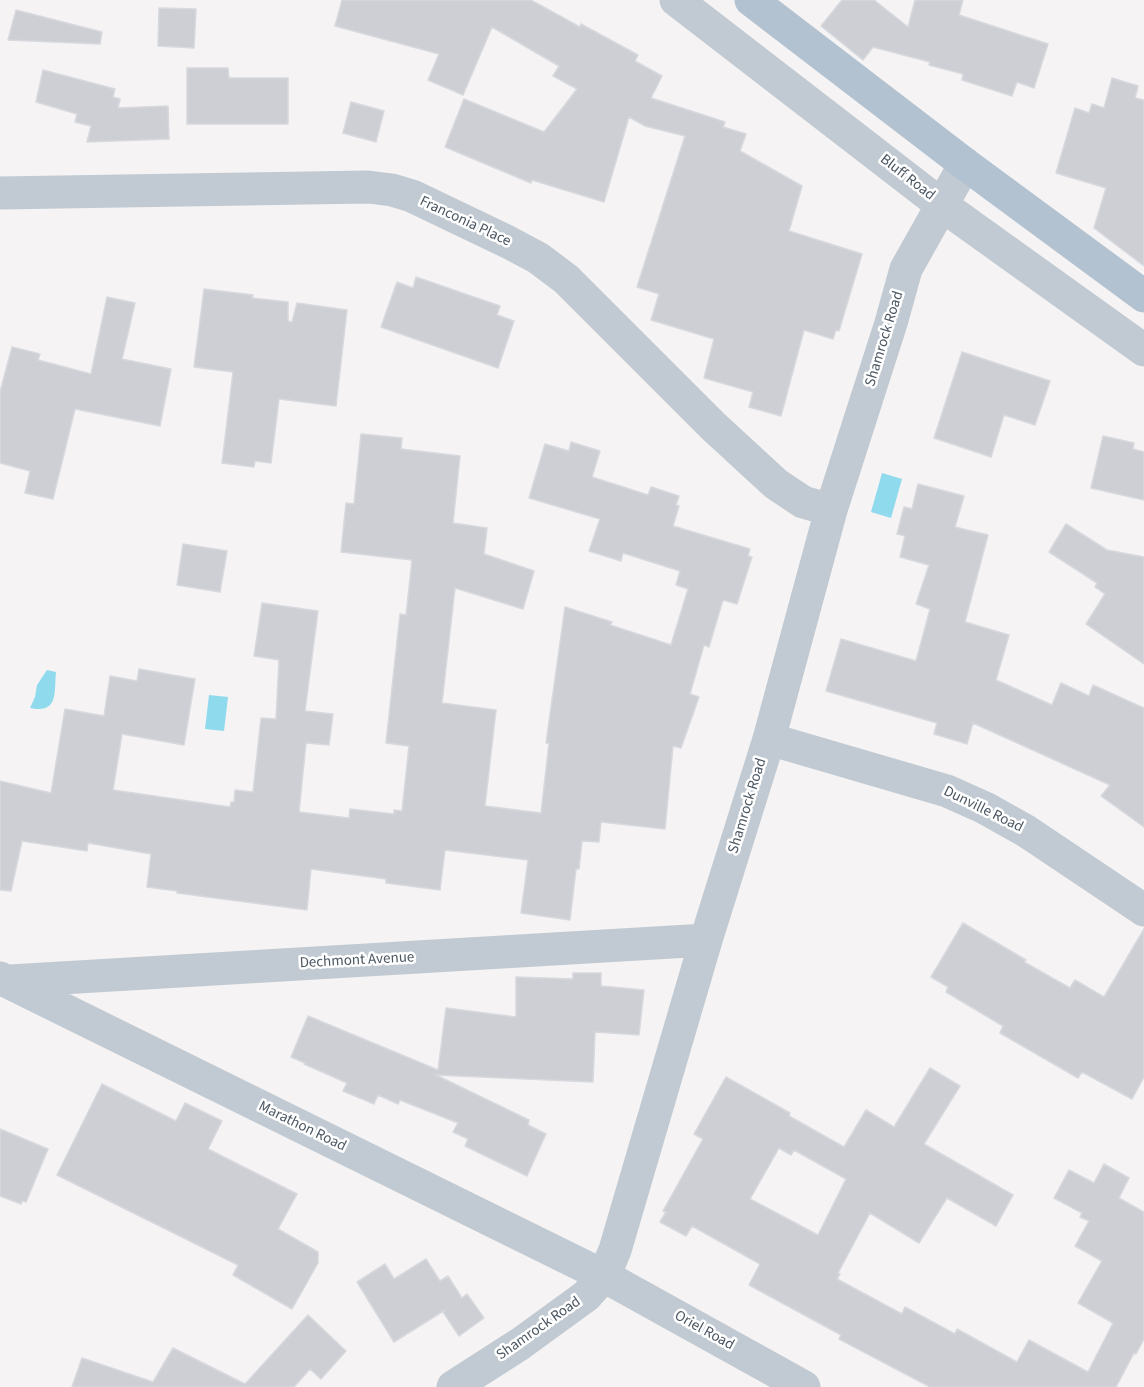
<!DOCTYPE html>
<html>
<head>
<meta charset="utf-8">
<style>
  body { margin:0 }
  canvas { display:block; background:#f5f3f3 }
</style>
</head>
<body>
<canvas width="1144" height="1387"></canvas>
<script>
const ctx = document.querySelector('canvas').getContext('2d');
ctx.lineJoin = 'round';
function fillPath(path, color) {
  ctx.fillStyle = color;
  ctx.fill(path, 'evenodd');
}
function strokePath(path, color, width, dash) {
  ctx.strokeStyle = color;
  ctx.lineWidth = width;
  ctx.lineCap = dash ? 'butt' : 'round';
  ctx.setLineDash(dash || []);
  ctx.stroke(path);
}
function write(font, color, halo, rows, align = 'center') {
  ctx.font = font + ' "Source Sans 3",sans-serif';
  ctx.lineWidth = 5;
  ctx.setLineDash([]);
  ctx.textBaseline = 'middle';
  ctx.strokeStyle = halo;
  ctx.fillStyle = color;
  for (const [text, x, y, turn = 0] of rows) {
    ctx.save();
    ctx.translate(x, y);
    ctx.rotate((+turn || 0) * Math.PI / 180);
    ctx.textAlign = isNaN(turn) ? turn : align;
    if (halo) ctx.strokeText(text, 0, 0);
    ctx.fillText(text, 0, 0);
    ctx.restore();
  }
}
fillPath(new Path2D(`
  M 882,473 L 902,479 L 891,518 L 871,512 Z
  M 47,670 L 56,672 C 54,692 59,714 30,708 L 35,697 L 37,685 Z
  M 209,695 L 228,697 L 224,731 L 205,729 Z`), '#90daee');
const building = new Path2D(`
  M 342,0 L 531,0 L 580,27 L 581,24 L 638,55 L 635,61 L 662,76 L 651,98 L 725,122 L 723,127 L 746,134 L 740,151 L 802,186 L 789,231 L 862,254 L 839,331 L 836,330 L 833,339 L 804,330 L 781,416 L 749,407 L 753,392 L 704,378 L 714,339 L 651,320 L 659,294 L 637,287 L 685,136 L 645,126 L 629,117 L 604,202 L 532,180 L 531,183 L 445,147 L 464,99 L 544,132 L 577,89 L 553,76 L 559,66 L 492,27 L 463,95 L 428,80 L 439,54 L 335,26 Z
  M 842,0 L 874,0 L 908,27 L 915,0 L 963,0 L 959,15 L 1048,44 L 1034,88 L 1017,82 L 1012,96 L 962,80 L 963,74 L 929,65 L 930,62 L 873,47 L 863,60 L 821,26 Z
  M 159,8 L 196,9 L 194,48 L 158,46 Z
  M 16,10 L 102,32 L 100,44 L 8,40 Z
  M 187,68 L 228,68 L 229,78 L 288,78 L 288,124 L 187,124 Z
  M 43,70 L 115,89 L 113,97 L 120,99 L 118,108 L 168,106 L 169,139 L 87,142 L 91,126 L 75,122 L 77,114 L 36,102 Z
  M 1112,78 L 1138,86 L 1135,98 L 1144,100 L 1144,266 L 1094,228 L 1106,188 L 1056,173 L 1075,108 L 1089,113 L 1092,104 L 1104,108 Z
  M 351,102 L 384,111 L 376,142 L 343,133 Z
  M 416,277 L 500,306 L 497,315 L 514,321 L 498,368 L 381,327 L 397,282 L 413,288 Z
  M 204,289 L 253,295 L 252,298 L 288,302 L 288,321 L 292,322 L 297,303 L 347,310 L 336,406 L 279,399 L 271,463 L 255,461 L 254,467 L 222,463 L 233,372 L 194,367 Z
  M 107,297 L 135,303 L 122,359 L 171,369 L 160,426 L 75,409 L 53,499 L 25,493 L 30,471 L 0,463 L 0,392 L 12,347 L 40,354 L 38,360 L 91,374 Z
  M 962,352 L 1050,381 L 1035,425 L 1004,415 L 991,457 L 934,438 Z
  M 361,434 L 402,438 L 401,449 L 460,456 L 453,523 L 487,528 L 484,554 L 534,571 L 523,609 L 455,588 L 442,703 L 496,710 L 485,806 L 541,813 L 549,743 L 546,743 L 565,607 L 612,622 L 610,625 L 671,645 L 688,589 L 676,585 L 680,571 L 623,553 L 621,561 L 589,551 L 600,519 L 529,498 L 545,444 L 569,451 L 571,442 L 600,451 L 592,477 L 648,495 L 651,487 L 679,496 L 676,505 L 679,506 L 673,526 L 750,549 L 748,556 L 752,557 L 737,604 L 723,600 L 709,647 L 704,645 L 690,694 L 699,697 L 681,748 L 673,746 L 665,829 L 601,822 L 599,842 L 582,841 L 579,869 L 576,869 L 570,920 L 521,913 L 528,860 L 445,850 L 440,890 L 386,883 L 386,879 L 311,869 L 307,910 L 177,893 L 177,891 L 147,887 L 151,854 L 88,843 L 87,851 L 22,841 L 11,891 L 0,890 L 0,781 L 51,793 L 65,709 L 104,716 L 110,676 L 137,681 L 139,669 L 195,679 L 184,745 L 122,734 L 113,790 L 230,807 L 231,802 L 234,802 L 235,790 L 253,792 L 261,718 L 276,719 L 279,660 L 254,656 L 262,603 L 318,611 L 305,711 L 333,714 L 329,745 L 306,743 L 299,812 L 349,818 L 350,809 L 394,814 L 394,810 L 402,811 L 409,746 L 386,743 L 400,614 L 406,615 L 412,560 L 341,552 L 346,503 L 354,504 Z
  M 1103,436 L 1134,443 L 1133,449 L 1144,452 L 1144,500 L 1091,488 Z
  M 918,484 L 964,496 L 955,527 L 988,535 L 965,622 L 1009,635 L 996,680 L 1052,705 L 1061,683 L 1089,696 L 1093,685 L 1144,708 L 1144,827 L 1101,796 L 1110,785 L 973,723 L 967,744 L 934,734 L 937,723 L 826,691 L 841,639 L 916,661 L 930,609 L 916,604 L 929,565 L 900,557 L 905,536 L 897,534 L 904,507 L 912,509 Z
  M 1066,524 L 1107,550 L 1144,557 L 1144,664 L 1086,624 L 1105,594 L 1095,587 L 1097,583 L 1049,552 Z
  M 183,544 L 227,551 L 220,592 L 177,585 Z
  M 963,923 L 1026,960 L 1024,962 L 1070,988 L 1075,980 L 1104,997 L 1144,929 L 1144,1077 L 1132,1099 L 1082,1072 L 1078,1078 L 1000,1033 L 1003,1026 L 946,992 L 948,987 L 931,977 Z
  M 573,973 L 601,973 L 601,986 L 644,990 L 639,1035 L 595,1032 L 593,1082 L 436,1075 L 529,1120 L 528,1125 L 546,1134 L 527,1176 L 465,1146 L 468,1139 L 453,1132 L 458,1123 L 400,1100 L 398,1104 L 378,1095 L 374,1104 L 343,1091 L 347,1083 L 304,1064 L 305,1063 L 291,1057 L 308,1016 L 438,1070 L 446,1008 L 516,1017 L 516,977 L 573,979 Z
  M 930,1068 L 960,1086 L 924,1144 L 1013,1195 L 996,1226 L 947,1198 L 919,1243 L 870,1213 L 838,1273 L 840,1274 L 837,1279 L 902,1314 L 905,1307 L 955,1334 L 957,1329 L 1017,1362 L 1029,1340 L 1088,1372 L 1113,1323 L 1078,1303 L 1102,1261 L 1075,1246 L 1089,1221 L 1080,1217 L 1082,1213 L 1054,1198 L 1069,1170 L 1094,1183 L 1104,1164 L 1129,1178 L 1119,1198 L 1144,1212 L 1144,1339 L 1136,1354 L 1134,1353 L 1116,1387 L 930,1387 L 839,1339 L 841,1335 L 749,1285 L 760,1264 L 692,1226 L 686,1236 L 660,1222 L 666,1212 L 663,1211 L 703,1139 L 694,1134 L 726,1077 L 790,1113 L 789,1116 L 844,1147 L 866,1110 L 894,1127 ZM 779,1148 L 791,1155 L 794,1150 L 846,1179 L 818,1235 L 750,1199 Z
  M 102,1084 L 176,1121 L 185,1103 L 222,1121 L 208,1149 L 297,1194 L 278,1229 L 318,1252 L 318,1263 L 292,1309 L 233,1275 L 238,1265 L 57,1175 Z
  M 0,1129 L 48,1149 L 26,1202 L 22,1201 L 21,1204 L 0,1196 Z
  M 426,1259 L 440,1281 L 448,1276 L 462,1298 L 467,1294 L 484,1318 L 459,1336 L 443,1312 L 445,1310 L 394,1342 L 357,1282 L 385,1264 L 394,1279 Z
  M 308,1315 L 346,1351 L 321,1379 L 310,1369 L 294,1387 L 72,1387 L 82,1358 L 153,1382 L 173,1348 L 245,1384 Z`);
fillPath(building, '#cdcfd5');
strokePath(building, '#d7d9de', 1.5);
strokePath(new Path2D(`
  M 676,0 L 943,206 L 1144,350
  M 0,193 L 368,187 L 392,190 L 412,196 L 508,242 L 538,258 L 566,279 L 713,426 L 776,484 L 803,502 L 831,510
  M 769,739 L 947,791 L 985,808 L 1026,831 L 1144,910
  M 0,978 L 604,1276 L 804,1387
  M 10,981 L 706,940
  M 453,1387 L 520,1344 L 586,1296 L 604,1276 L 615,1250 L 706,940 L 769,739 L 831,510 L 891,323 L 906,269 L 965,164`), '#c1cad2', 33);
strokePath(new Path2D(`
  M 751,0 L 965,164 L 1144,296`), '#b3c2d1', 33);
write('15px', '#4a5661', '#fff', [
  ["Bluff Road",907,178,38],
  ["Franconia Place",465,222,25],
  ["Shamrock Road",885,339,-73],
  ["Shamrock Road",748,806,-73],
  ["Dunville Road",983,810,26],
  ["Dechmont Avenue",357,961,-3],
  ["Marathon Road",302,1127,26],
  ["Shamrock Road",539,1329,-35],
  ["Oriel Road",704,1331,29]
]);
</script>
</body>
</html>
